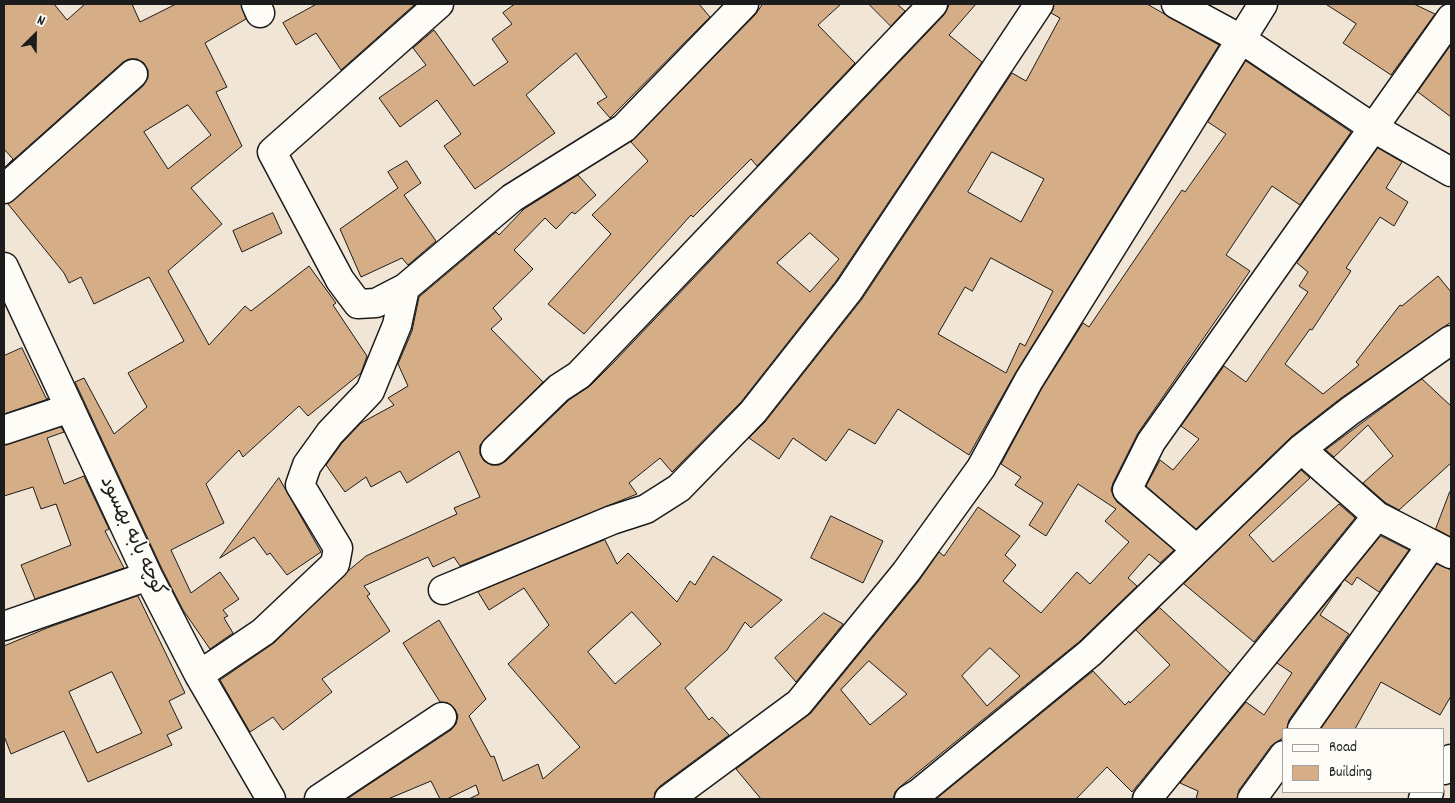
<!DOCTYPE html>
<html>
<head>
<meta charset="utf-8">
<style>
  body { margin:0 }
  #map { position:relative; width:1455px; height:803px; overflow:hidden; background:#f1e5d5; font-family:Dekko,sans-serif }
  canvas { display:block }
  .frame { position:absolute; inset:0; border:5px solid #1c1c1c; pointer-events:none }
  .legend { position:absolute; left:1282px; top:728px; width:162px; height:65px; box-sizing:border-box; background:#fdfcf7; border:1px solid #a3a29f; margin:0; padding:6px 9px; list-style:none; font-size:15px; color:#1c1c1c }
  .legend li { display:flex; align-items:center; gap:10px; height:25px }
  .legend b { width:25px; border:1px solid #a3a29f }
  .north { position:absolute; left:10px; top:10px; width:50px; height:50px; -webkit-text-stroke:4px #fdfcf7; paint-order:stroke; rotate:23deg; font-size:14px; font-weight:700; line-height:20px; text-align:center; color:#1c1c1c }
  .north::after { content:''; display:block; margin:auto; width:18px; height:22px; background:#1c1c1c; clip-path:polygon(50% 0,100% 100%,50% 72%,0 100%) }
</style>
</head>
<body>
<div id="map">
<canvas width="1455" height="803"></canvas>
<div class="frame"></div>
<ul class="legend">
<li><b style="height:6px;background:#fdfcf7"></b>Road</li>
<li><b style="height:14px;background:#d5ae87"></b>Building</li>
</ul>
<div class="north">N</div>
</div>
<script>
const ctx = document.querySelector('canvas').getContext('2d');
ctx.lineJoin = 'round';
function fillPath(path, color) {
  ctx.fillStyle = color;
  ctx.fill(path, 'evenodd');
}
function strokePath(path, color, width, dash) {
  ctx.strokeStyle = color;
  ctx.lineWidth = width;
  ctx.lineCap = dash ? 'butt' : 'round';
  ctx.setLineDash(dash || []);
  ctx.stroke(path);
}
function write(font, color, halo, rows, align = 'center') {
  ctx.font = font + ' Dekko,"Playpen Sans Arabic",sans-serif';
  ctx.lineWidth = 4;
  ctx.setLineDash([]);
  ctx.textBaseline = 'middle';
  ctx.strokeStyle = halo;
  ctx.fillStyle = color;
  for (const [text, x, y, turn = 0] of rows) {
    ctx.save();
    ctx.translate(x, y);
    ctx.rotate((+turn || 0) * Math.PI / 180);
    ctx.textAlign = isNaN(turn) ? turn : align;
    if (halo) ctx.strokeText(text, 0, 0);
    ctx.fillText(text, 0, 0);
    ctx.restore();
  }
}
const building = new Path2D(`
  M 4,4 L 54,4 L 67,20 L 85,4 L 132,4 L 140,22 L 176,4 L 241,4 L 246,19 L 205,43 L 227,87 L 216,92 L 242,146 L 191,188 L 222,224 L 168,271 L 209,345 L 245,306 L 251,311 L 309,266 L 336,303 L 333,305 L 367,356 L 361,373 L 308,416 L 299,406 L 243,457 L 239,450 L 206,484 L 224,523 L 171,550 L 191,593 L 220,572 L 239,599 L 223,610 L 228,616 L 224,618 L 233,633 L 210,649 L 183,610 L 162,569 L 75,382 L 84,378 L 114,434 L 147,407 L 128,373 L 184,341 L 149,277 L 94,304 L 81,277 L 69,283 L 64,273 L 8,204 L 143,86 L 148,78 L 148,70 L 144,63 L 137,59 L 129,59 L 123,62 L 4,168 L 13,159 L 4,149 ZM 188,105 L 211,135 L 168,169 L 144,132 Z
  M 317,4 L 412,4 L 414,5 L 341,70 L 316,33 L 296,45 L 283,23 Z
  M 515,4 L 699,4 L 710,17 L 610,118 L 597,103 L 607,97 L 576,53 L 526,95 L 555,133 L 475,189 L 444,146 L 461,134 L 437,100 L 400,127 L 379,98 L 426,65 L 413,48 L 434,30 L 474,86 L 508,62 L 492,39 L 512,24 L 503,13 Z
  M 763,4 L 841,4 L 818,25 L 855,63 L 757,166 L 751,159 L 693,217 L 691,215 L 584,334 L 548,304 L 611,234 L 592,215 L 648,161 L 631,142 L 755,15 Z
  M 869,4 L 897,4 L 905,11 L 891,26 Z
  M 950,4 L 976,4 L 949,35 L 982,62 L 836,281 L 741,402 L 672,472 L 660,458 L 629,483 L 637,494 L 460,566 L 454,557 L 433,567 L 428,557 L 364,586 L 370,594 L 367,596 L 390,631 L 322,679 L 332,692 L 283,730 L 273,717 L 250,732 L 220,680 L 274,643 L 348,571 L 366,556 L 457,514 L 454,508 L 480,497 L 459,451 L 407,483 L 400,471 L 371,487 L 366,477 L 345,492 L 326,465 L 342,443 L 361,423 L 394,405 L 388,398 L 408,386 L 398,364 L 412,331 L 419,297 L 496,232 L 499,235 L 524,209 L 578,175 L 596,195 L 575,214 L 572,212 L 556,229 L 545,218 L 514,250 L 533,269 L 493,308 L 502,319 L 491,329 L 543,382 L 480,445 L 480,454 L 484,461 L 491,465 L 499,465 L 506,461 L 569,400 L 590,386 L 614,362 L 944,15 ZM 810,233 L 839,259 L 810,292 L 777,263 Z
  M 1054,4 L 1147,4 L 1219,45 L 1016,372 L 969,455 L 898,409 L 875,444 L 849,429 L 826,461 L 793,438 L 779,459 L 749,438 L 765,422 L 862,299 L 1012,73 L 1026,81 L 1060,18 L 1051,13 ZM 992,152 L 1044,179 L 1021,222 L 968,192 ZM 991,258 L 1053,291 L 1025,346 L 1020,343 L 1006,373 L 938,334 L 965,287 L 972,291 Z
  M 1326,4 L 1414,4 L 1435,14 L 1391,75 L 1343,43 L 1356,24 Z
  M 1451,45 L 1451,117 L 1418,92 Z
  M 1246,61 L 1351,132 L 1300,205 L 1272,186 L 1226,255 L 1250,271 L 1138,433 L 1113,483 L 1111,490 L 1117,502 L 1174,550 L 1160,563 L 1149,554 L 1128,578 L 1137,586 L 1080,641 L 901,786 L 895,792 L 893,799 L 761,799 L 736,769 L 811,713 L 918,582 L 939,552 L 944,556 L 978,507 L 1020,536 L 1005,555 L 1016,565 L 1003,581 L 1041,613 L 1077,572 L 1090,584 L 1129,542 L 1105,521 L 1116,509 L 1078,484 L 1046,536 L 1029,525 L 1043,503 L 1015,485 L 1021,477 L 1001,464 L 1042,388 L 1083,323 L 1089,327 L 1182,190 L 1185,192 L 1226,134 L 1208,122 ZM 990,648 L 1020,676 L 987,706 L 962,676 ZM 869,661 L 907,694 L 870,725 L 841,690 Z
  M 1378,148 L 1402,162 L 1386,188 L 1408,202 L 1394,226 L 1380,217 L 1346,268 L 1351,271 L 1312,330 L 1310,329 L 1285,364 L 1323,394 L 1359,365 L 1356,362 L 1400,305 L 1402,306 L 1438,276 L 1451,292 L 1451,322 L 1341,398 L 1291,437 L 1196,529 L 1146,486 L 1160,460 L 1173,470 L 1199,439 L 1181,426 L 1224,366 L 1246,382 L 1308,292 L 1299,286 L 1308,272 L 1297,263 Z
  M 407,161 L 421,183 L 404,195 L 436,241 L 408,265 L 402,258 L 361,277 L 340,229 L 398,188 L 388,172 Z
  M 273,213 L 282,233 L 242,252 L 233,231 Z
  M 22,348 L 46,398 L 48,399 L 4,414 L 4,356 Z
  M 1422,379 L 1451,406 L 1451,463 L 1399,510 L 1386,503 L 1363,483 L 1393,456 L 1368,425 L 1334,457 L 1326,450 Z
  M 61,427 L 64,432 L 47,438 L 64,484 L 84,476 L 109,529 L 105,531 L 124,568 L 35,599 L 21,565 L 71,545 L 56,504 L 41,509 L 33,487 L 4,496 L 4,445 Z
  M 1301,470 L 1310,478 L 1249,535 L 1273,562 L 1339,504 L 1355,518 L 1254,642 L 1184,584 Z
  M 279,478 L 321,552 L 287,575 L 270,553 L 267,555 L 254,537 L 220,558 Z
  M 1450,492 L 1451,493 L 1451,537 L 1436,529 Z
  M 831,516 L 883,541 L 863,583 L 811,558 Z
  M 1381,536 L 1409,550 L 1379,592 L 1357,577 L 1352,585 L 1345,580 Z
  M 605,540 L 617,564 L 628,553 L 677,602 L 690,581 L 695,585 L 713,556 L 782,600 L 751,628 L 745,622 L 727,650 L 685,688 L 709,720 L 712,717 L 729,735 L 660,786 L 655,792 L 654,799 L 469,799 L 479,794 L 476,785 L 447,799 L 440,799 L 431,781 L 388,799 L 347,799 L 451,730 L 456,724 L 458,716 L 455,709 L 448,703 L 440,702 L 403,643 L 439,620 L 486,699 L 469,716 L 491,757 L 494,756 L 503,781 L 538,764 L 543,779 L 580,747 L 508,664 L 549,625 L 524,588 L 489,610 L 478,592 ZM 632,612 L 661,644 L 615,684 L 588,652 Z
  M 1437,564 L 1451,570 L 1451,696 L 1440,715 L 1381,682 L 1355,729 L 1321,729 Z
  M 1341,585 L 1320,615 L 1349,634 L 1289,720 L 1287,729 L 1284,729 L 1284,737 L 1271,746 L 1239,790 L 1237,799 L 1196,799 L 1198,791 L 1180,783 L 1246,702 L 1264,715 L 1292,673 L 1277,663 Z
  M 138,596 L 185,693 L 169,701 L 182,728 L 167,735 L 172,745 L 88,782 L 64,731 L 11,754 L 4,736 L 4,646 L 47,628 ZM 112,672 L 142,733 L 97,753 L 69,692 Z
  M 1160,608 L 1230,673 L 1132,792 L 1107,767 L 1076,799 L 936,799 L 1093,671 L 1125,705 L 1129,701 L 1130,703 L 1170,665 L 1136,630 Z
  M 824,613 L 843,624 L 796,682 L 775,658 Z`);
fillPath(building, '#d5ae87');
strokePath(building, '#1c1c1c', 1);
const minor = new Path2D(`
  M 256,4 L 260,13
  M 439,4 L 272,152 L 340,280 L 358,304 L 376,303 L 405,288 L 512,198 L 624,128 L 744,4
  M 1176,4 L 1241,39 L 1372,127 L 1451,172
  M 4,189 L 133,74
  M 4,267 L 148,576 L 199,675 L 271,799
  M 4,430 L 70,408
  M 1301,449 L 1377,516 L 1451,554
  M 495,450 L 559,388 L 579,375 L 933,4
  M 1196,549 L 1127,490 L 1151,442 L 1451,18
  M 443,590 L 612,520 L 646,509 L 679,488 L 753,412 L 849,290 L 1039,4
  M 4,626 L 148,576
  M 199,675 L 263,632 L 335,564 L 338,548 L 300,485 L 307,465 L 330,433 L 370,391 L 397,325 L 405,288
  M 1302,729 L 1432,544
  M 1444,770 L 1451,759
  M 319,799 L 442,717
  M 669,799 L 799,703 L 906,572 L 981,468 L 1029,380 L 1263,4
  M 909,799 L 919,793 L 1090,653 L 1301,449 L 1350,411 L 1451,340
  M 1147,799 L 1377,516
  M 1252,799 L 1284,755
  M 1423,799 L 1429,792`);
strokePath(minor, '#1c1c1c', 31);
strokePath(minor, '#fdfcf7', 28);
write('20px', '#1c1c1c', '#fdfcf7', [
  ["کوچه بابه بهسود",131,537,65]
]);
</script>
</body>
</html>
